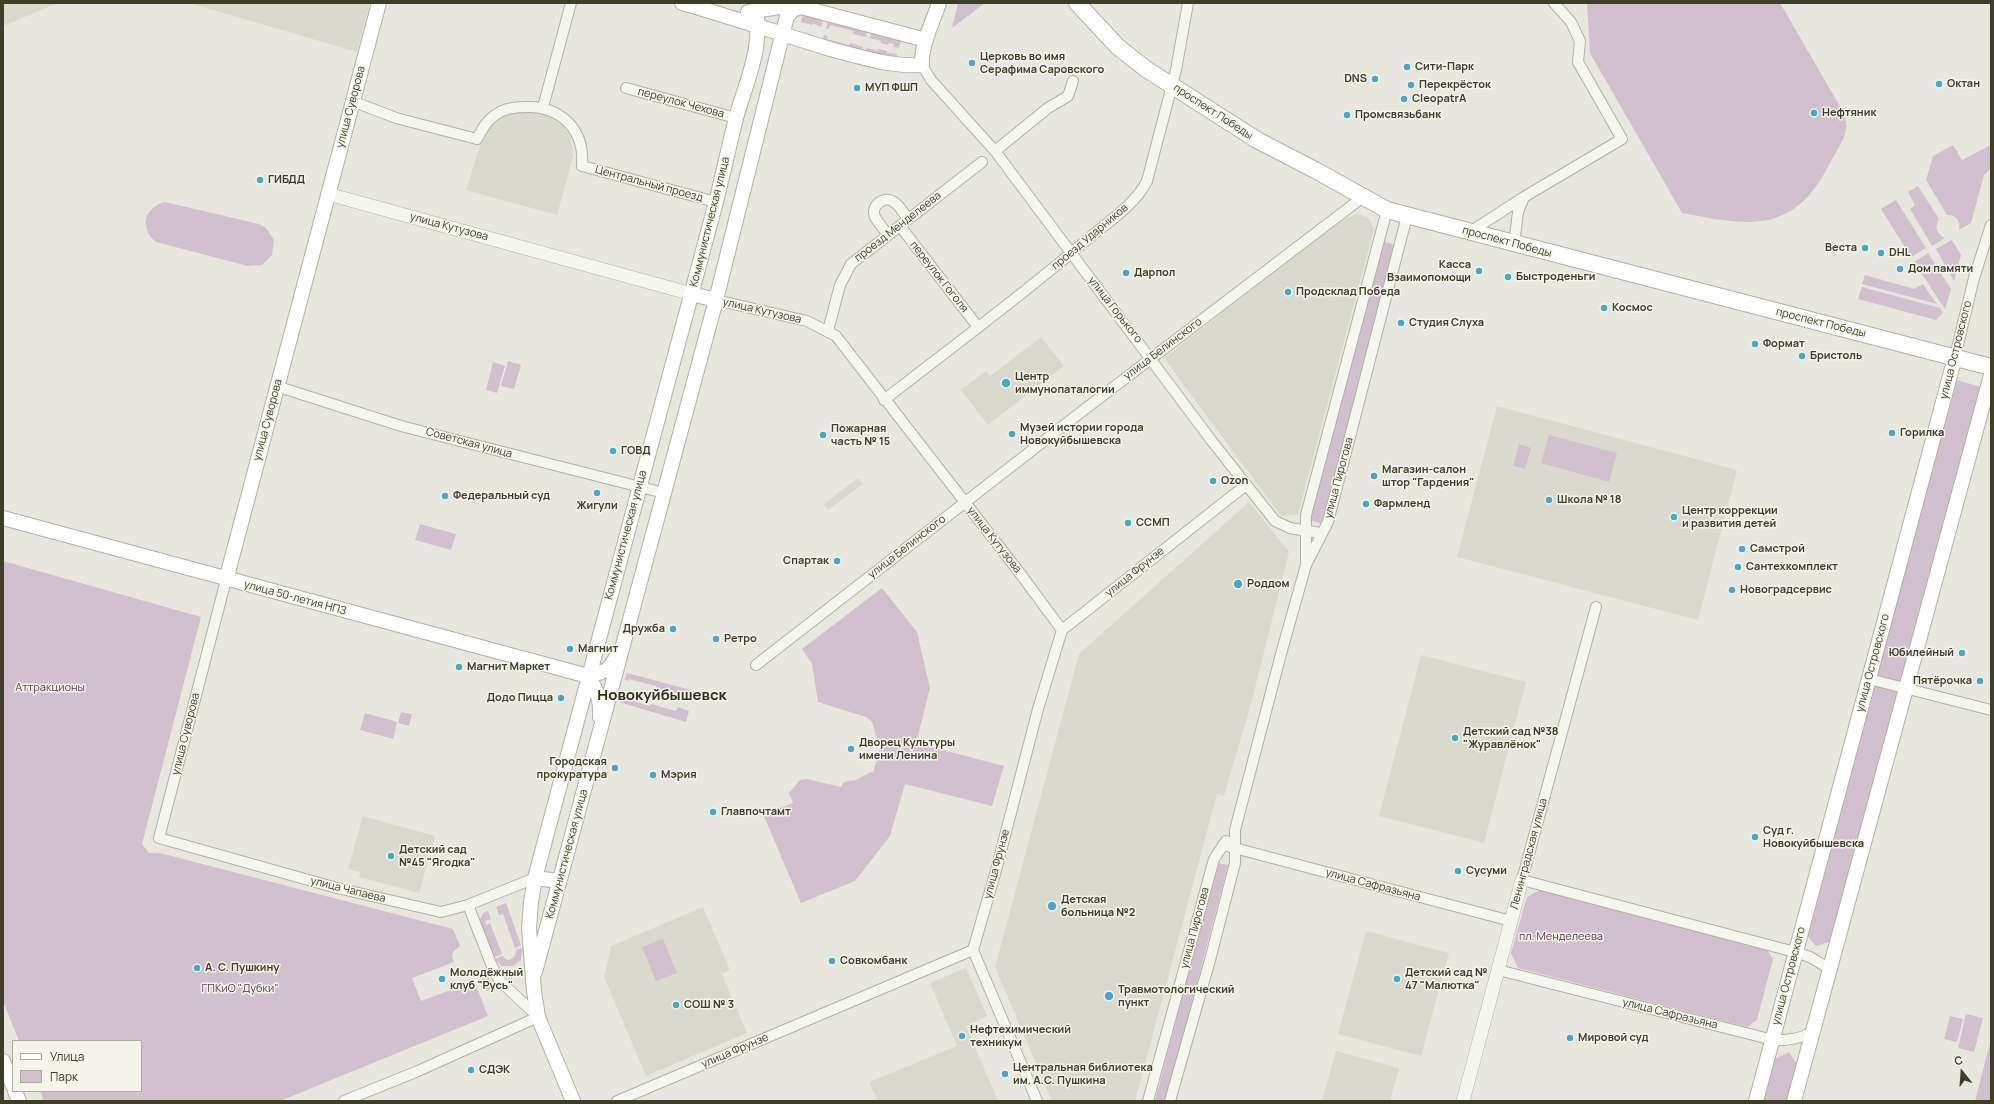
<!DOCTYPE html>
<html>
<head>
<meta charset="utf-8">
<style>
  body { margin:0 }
  #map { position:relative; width:1994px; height:1104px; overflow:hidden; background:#e7e7df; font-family:Manrope,sans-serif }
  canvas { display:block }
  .frame { position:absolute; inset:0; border:4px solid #3d3d29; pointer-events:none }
  .legend { position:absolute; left:12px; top:1040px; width:130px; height:52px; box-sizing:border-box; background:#f5f5ee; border:1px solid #abab9f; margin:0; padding:5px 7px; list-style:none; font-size:12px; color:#3d3d29 }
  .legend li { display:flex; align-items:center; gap:8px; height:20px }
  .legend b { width:20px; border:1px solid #abab9f }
  .north { position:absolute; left:1942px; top:1052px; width:40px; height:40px; -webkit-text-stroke:3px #f5f5ee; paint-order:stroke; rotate:343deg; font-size:11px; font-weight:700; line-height:16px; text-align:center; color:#3d3d29 }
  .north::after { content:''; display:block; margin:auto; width:14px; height:18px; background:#3d3d29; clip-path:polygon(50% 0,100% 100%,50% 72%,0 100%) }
</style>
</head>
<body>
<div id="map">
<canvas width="1994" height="1104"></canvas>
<div class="frame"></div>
<ul class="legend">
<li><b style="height:5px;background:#fff"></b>Улица</li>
<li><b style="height:11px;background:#d1c1ce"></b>Парк</li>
</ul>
<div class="north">С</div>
</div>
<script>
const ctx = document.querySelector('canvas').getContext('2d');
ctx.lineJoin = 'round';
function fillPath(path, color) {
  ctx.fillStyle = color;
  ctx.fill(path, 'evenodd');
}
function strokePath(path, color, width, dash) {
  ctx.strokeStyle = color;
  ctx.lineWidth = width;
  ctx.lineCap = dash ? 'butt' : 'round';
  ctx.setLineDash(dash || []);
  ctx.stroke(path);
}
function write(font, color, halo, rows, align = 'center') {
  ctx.font = font + ' Manrope,sans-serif';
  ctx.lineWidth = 3;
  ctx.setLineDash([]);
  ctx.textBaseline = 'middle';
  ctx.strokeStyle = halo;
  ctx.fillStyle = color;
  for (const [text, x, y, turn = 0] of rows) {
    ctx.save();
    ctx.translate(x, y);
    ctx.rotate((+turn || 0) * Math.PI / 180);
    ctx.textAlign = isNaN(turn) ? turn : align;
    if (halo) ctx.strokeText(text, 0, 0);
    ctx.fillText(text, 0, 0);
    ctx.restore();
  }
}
fillPath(new Path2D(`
  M 3,3 L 58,3 L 3,26 Z
  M 189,3 L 370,3 L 357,52 Z
  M 531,110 L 550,115 L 563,126 L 571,137 L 573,157 L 557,215 L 466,190 L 483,136 L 493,122 L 511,112 Z
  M 1358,214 L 1369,218 L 1374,229 L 1298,514 L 1281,516 L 1164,358 L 1342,220 Z
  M 1041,337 L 1064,366 L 988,425 L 961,390 L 986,371 L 990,376 Z
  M 1497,406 L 1737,470 L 1698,620 L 1457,557 Z
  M 858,478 L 863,484 L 828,510 L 824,504 Z
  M 1249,502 L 1289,552 L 1252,700 L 1224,796 L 1217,794 L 1135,1101 L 1052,1101 L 995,967 L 1079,654 Z
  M 1421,655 L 1526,682 L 1484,843 L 1379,816 Z
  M 363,816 L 435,836 L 419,893 L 359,877 L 360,872 L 348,869 Z
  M 703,907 L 730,970 L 722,974 L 747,1033 L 646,1076 L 604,977 L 611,946 Z
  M 1366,931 L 1449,953 L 1421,1056 L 1338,1034 Z
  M 966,968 L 987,1016 L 966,1026 L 998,1101 L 878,1101 L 869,1082 L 957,1046 L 930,983 Z
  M 1336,1051 L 1399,1068 L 1390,1101 L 1322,1101 Z`), '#d9d9cd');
fillPath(new Path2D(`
  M 958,3 L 985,3 L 952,28 Z
  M 1587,3 L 1780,3 L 1845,115 C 1845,119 1847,126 1846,130 C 1844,141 1835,153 1830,163 C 1794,235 1750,226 1682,213 L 1590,53 Z
  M 803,15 L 823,20 L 821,27 L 813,23 L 812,25 L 801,22 Z
  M 828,21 L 867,32 L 866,37 L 853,34 L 853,31 L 830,25 L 829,29 L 826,29 Z
  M 871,33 L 901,40 L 899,48 L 893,47 L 894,44 L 889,43 L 888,45 L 881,43 L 881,41 L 870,38 Z
  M 824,35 L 828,36 L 827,39 L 849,45 L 850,43 L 863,47 L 861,52 L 822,41 Z
  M 867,48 L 877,51 L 878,49 L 887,51 L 887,53 L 897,54 L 896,61 L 866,53 Z
  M 1953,145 L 1962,160 L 1991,145 L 1991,169 L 1984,175 L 1971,223 L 1959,230 C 1961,222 1956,214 1947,215 L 1926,180 L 1933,156 Z
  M 1918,186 L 1939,219 C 1934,228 1937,234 1945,238 L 1932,246 L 1910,209 L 1915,205 L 1908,192 Z
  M 1896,200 L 1926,248 L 1911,257 L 1881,209 Z
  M 165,202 L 259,224 L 266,228 L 274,240 L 272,255 L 262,265 L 248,266 L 156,242 C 139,228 144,207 165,202 Z
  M 1952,240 L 1961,255 L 1954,281 L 1936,249 Z
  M 1382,241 L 1395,245 L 1324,524 L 1310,520 Z
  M 1928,253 L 1951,289 L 1945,309 L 1914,262 Z
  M 1865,275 L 1914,289 L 1923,284 L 1937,304 L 1862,284 Z
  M 1862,287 L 1940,308 L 1943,313 L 1936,320 L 1858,299 Z
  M 508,361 L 521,365 L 514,389 L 501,386 Z
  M 493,362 L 505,366 L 497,393 L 486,390 Z
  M 1957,380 L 1981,387 L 1901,684 L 1875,678 Z
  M 1549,435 L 1617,453 L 1609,482 L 1541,463 Z
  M 1519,444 L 1531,448 L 1525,469 L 1513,466 Z
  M 420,524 L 456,534 L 451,550 L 415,540 Z
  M 3,561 L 201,617 L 142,844 L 149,853 L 160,853 L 453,929 L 460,946 L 453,952 L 452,957 L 454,962 L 412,978 L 421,1001 L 464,985 L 468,989 L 477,988 L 488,1016 L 280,1101 L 44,1101 L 40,1091 L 141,1091 L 141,1041 L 19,1041 L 3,1001 Z
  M 882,588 L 917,632 L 930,688 L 916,743 L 1004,766 L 992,806 L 905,784 L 890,836 L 855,881 L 801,903 L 763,814 L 793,803 L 789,793 L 800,780 L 807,779 L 841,787 L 844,782 L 856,780 L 871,772 L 873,773 L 882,740 L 876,736 L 872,722 L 866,717 L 818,702 L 812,664 L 802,649 Z
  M 627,673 L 695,691 L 692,702 L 680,699 L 681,695 L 656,688 L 656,686 L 629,679 L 628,681 L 625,680 Z
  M 1874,682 L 1900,687 L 1832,941 L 1816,946 L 1806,934 Z
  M 622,695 L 624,696 L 624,698 L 650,706 L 651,704 L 676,711 L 678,707 L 689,711 L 686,722 L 619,702 Z
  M 401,712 L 412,714 L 409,726 L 398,723 Z
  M 365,713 L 397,722 L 393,739 L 360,730 Z
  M 1217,863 L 1228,865 L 1166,1101 L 1155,1101 Z
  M 1540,890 L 1767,950 L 1773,959 L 1757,1020 L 1747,1027 L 1518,968 L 1511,953 L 1527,897 Z
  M 506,903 L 521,945 L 515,948 L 503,914 L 499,915 L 496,907 Z
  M 488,911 L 491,919 L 485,921 L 487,925 L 490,923 L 502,954 L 494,957 L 480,920 L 483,913 Z
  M 663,939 L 677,973 L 656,981 L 642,947 Z
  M 523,948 L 521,960 L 513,966 L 501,966 L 495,959 L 502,956 L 507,960 C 513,960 516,956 516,950 Z
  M 487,973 L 493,988 L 487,991 L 481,975 Z
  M 1966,1014 L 1983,1018 L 1974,1052 L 1958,1048 Z
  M 1950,1016 L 1963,1019 L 1957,1042 L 1944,1039 Z
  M 1991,1039 L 1991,1101 L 1975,1101 Z
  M 1789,1052 L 1798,1066 L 1789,1101 L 1762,1101 L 1773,1060 Z`), '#d1c1ce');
const minor = new Path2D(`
  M 922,65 L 931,80 L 995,151 L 1211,440 L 1275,521 L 1290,528 L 1320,533
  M 626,88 L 736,118
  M 352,101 L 396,118 L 477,139 C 482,130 486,121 495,115 C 503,109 515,107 524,107 C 561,105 585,130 582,166 L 716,202
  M 543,107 L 571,3
  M 995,151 L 1048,108 L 1068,96 L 1073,81
  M 900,226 L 978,327
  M 1470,232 L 1524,197
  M 888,235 C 884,229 878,223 875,217 C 870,205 885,195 894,202 C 900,206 904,214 908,219
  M 1514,244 L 1518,212 L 1524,197 L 1622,139 L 1578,62 L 1580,41 L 1571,22 L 1554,3
  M 716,300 L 807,321 L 836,336 L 1016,568 L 1062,630
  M 828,331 L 840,285 L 851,264 L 982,162
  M 1955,357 L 1974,278 L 1991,225
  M 276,386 L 401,426 L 664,493
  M 884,400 C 953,346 1023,295 1089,238 C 1109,221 1135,205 1147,181 L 1176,70 L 1188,3
  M 1306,561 L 1306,515 L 1387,210
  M 226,580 L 159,838 L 337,888 L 441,912 L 468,905 L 535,878
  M 1596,607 L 1522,880 L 1795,952 L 1810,957 L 1830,969
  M 756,665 L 1085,409 L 1363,197
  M 1869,679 L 1991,710
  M 1223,845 L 1511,921
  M 973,950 L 995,874 L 1038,709 L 1062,630 L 1246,485
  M 973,950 L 1037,1101
  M 1498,970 L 1773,1040 C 1788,1041 1799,1039 1813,1032
  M 344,1101 L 418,1071 L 538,1017 L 499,980 L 492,966 L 468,905
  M 617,1101 L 973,950
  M 1148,1101 L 1214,859 L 1226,841
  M 1170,1101 L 1210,960 L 1235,863 L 1235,830 L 1281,654 L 1306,565 L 1328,522 L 1407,216`);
const tertiary = new Path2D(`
  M 328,194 L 692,294
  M 1463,1101 L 1522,880`);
const secondary = new Path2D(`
  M 682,3 C 732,17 781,34 830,49 C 861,57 890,67 922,65 C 921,44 933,22 939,3
  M 748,12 L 785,6 L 801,7 L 926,40
  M 692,294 L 716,300
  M 3,518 L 588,676 C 604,672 610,671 617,655
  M 226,580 L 379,3
  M 588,676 C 597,690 601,700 600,717
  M 535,878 L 559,881
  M 535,972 L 716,300 L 787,16 L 793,10 L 801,7
  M 3,1061 L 13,1086
  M 15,1091 L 19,1101
  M 573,1101 L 538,1017 L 534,991 L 529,928 L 531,902 L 535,878 L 716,202 C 723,174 729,146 736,118 C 746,82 763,48 756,10
  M 1756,1101 L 1955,357
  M 1794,1101 L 1991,375`);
const primary = new Path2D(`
  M 1077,3 L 1118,47 L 1146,69 L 1257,140 L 1315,170 L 1387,210 L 1991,367`);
strokePath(minor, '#b1b1a5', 12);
strokePath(tertiary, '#b1b1a5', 14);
strokePath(secondary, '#b1b1a5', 16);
strokePath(primary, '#b2b29f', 18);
strokePath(minor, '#f6f6f1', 10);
strokePath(tertiary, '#f6f6f1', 13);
strokePath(secondary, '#fff', 14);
strokePath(primary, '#fff', 16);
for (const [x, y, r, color] of [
  [972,63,4,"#4ba6c5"],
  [1407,67,4,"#4ba6c5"],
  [1375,79,4,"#4ba6c5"],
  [1939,84,4,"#4ba6c5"],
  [1411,85,4,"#4ba6c5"],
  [857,88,4,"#4ba6c5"],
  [1404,99,4,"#4ba6c5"],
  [1814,113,4,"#4ba6c5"],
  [1347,115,4,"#4ba6c5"],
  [260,180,4,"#4ba6c5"],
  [1865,248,4,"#4ba6c5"],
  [1881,253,4,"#4ba6c5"],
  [1900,269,4,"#4ba6c5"],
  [1479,271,4,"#4ba6c5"],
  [1126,273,4,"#4ba6c5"],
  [1508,277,4,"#4ba6c5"],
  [1288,292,4,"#4ba6c5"],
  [1604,308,4,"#4ba6c5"],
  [1401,323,4,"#4ba6c5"],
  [1755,344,4,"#4ba6c5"],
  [1802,356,4,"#4ba6c5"],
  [1006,383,5,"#4ba6c5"],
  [1892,433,4,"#4ba6c5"],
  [1012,434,4,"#4ba6c5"],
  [823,435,4,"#4ba6c5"],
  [613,451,4,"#4ba6c5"],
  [1374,476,4,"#4ba6c5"],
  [1213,481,4,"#4ba6c5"],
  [597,493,4,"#4ba6c5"],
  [445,496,4,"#4ba6c5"],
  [1549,500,4,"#4ba6c5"],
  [1366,504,4,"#4ba6c5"],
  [1674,517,4,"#4ba6c5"],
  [1128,523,4,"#4ba6c5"],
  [1742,549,4,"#4ba6c5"],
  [837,561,4,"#4ba6c5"],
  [1738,567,4,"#4ba6c5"],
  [1238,584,5,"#4ba6c5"],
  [1732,590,4,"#4ba6c5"],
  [673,629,4,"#4ba6c5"],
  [716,639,4,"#4ba6c5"],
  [570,649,4,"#4ba6c5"],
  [1962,653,4,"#4ba6c5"],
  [459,667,4,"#4ba6c5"],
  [1980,681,4,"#4ba6c5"],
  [561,698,4,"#4ba6c5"],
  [1455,738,4,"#4ba6c5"],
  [851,749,4,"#4ba6c5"],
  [615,768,4,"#4ba6c5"],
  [653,775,4,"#4ba6c5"],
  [713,812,4,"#4ba6c5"],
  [1755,837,4,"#4ba6c5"],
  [391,856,4,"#4ba6c5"],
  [1458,871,4,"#4ba6c5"],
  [1052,906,5,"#4ba6c5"],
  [832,961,4,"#4ba6c5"],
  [197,968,4,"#4ba6c5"],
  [442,979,4,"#4ba6c5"],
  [1397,979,4,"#4ba6c5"],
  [1109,996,5,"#4ba6c5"],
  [676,1005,4,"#4ba6c5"],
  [962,1036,4,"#4ba6c5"],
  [1570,1038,4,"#4ba6c5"],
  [471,1070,4,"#4ba6c5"],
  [1005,1074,4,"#4ba6c5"]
]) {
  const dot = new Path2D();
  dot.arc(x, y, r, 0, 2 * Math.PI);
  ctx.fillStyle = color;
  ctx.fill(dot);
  strokePath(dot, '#f5f5ee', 1.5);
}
write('bold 11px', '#3d3d29', '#f5f5ee', [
  ["Церковь во имя",980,57],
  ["Серафима Саровского",980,70],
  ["Сити-Парк",1415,67],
  ["DNS",1367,79,"right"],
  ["Октан",1947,84],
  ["Перекрёсток",1419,85],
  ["МУП ФШП",865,88],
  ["CleopatrA",1412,99],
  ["Нефтяник",1822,113],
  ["Промсвязьбанк",1355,115],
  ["ГИБДД",268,180],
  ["Веста",1857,248,"right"],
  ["DHL",1889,253],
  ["Касса",1471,265,"right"],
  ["Взаимопомощи",1471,278,"right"],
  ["Дом памяти",1908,269],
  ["Дарпол",1134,273],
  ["Быстроденьги",1516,277],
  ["Продсклад Победа",1296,292],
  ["Космос",1612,308],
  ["Студия Слуха",1409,323],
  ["Формат",1763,344],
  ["Бристоль",1810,356],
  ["Центр",1015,377],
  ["иммунопаталогии",1015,390],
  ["Музей истории города",1020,428],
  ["Новокуйбышевска",1020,441],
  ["Пожарная",831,429],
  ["часть № 15",831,442],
  ["Горилка",1900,433],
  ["ГОВД",621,451],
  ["Магазин-салон",1382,470],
  ["штор \"Гардения\"",1382,483],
  ["Ozon",1221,481],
  ["Федеральный суд",453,496],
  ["Школа № 18",1557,500],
  ["Фармленд",1374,504],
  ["Жигули",597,506,"center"],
  ["Центр коррекции",1682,511],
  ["и развития детей",1682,524],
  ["ССМП",1136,523],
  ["Самстрой",1750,549],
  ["Спартак",829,561,"right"],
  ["Сантехкомплект",1746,567],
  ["Роддом",1247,584],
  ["Новоградсервис",1740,590],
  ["Дружба",665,629,"right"],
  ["Ретро",724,639],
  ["Магнит",578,649],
  ["Юбилейный",1954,653,"right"],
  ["Магнит Маркет",467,667],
  ["Пятёрочка",1972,681,"right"],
  ["Додо Пицца",553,698,"right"],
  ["Детский сад №38",1463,732],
  ["\"Журавлёнок\"",1463,745],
  ["Дворец Культуры",859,743],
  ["имени Ленина",859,756],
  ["Городская",607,762,"right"],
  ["прокуратура",607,775,"right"],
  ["Мэрия",661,775],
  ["Главпочтамт",721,812],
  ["Суд г.",1763,831],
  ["Новокуйбышевска",1763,844],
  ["Детский сад",399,850],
  ["№45 \"Ягодка\"",399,863],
  ["Сусуми",1466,871],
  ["Детская",1061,900],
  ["больница №2",1061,913],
  ["Совкомбанк",840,961],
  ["А. С. Пушкину",205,968],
  ["Молодёжный",450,973],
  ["клуб \"Русь\"",450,986],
  ["Детский сад №",1405,973],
  ["47 \"Малютка\"",1405,986],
  ["Травмотологический",1118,990],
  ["пункт",1118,1003],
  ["СОШ № 3",684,1005],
  ["Нефтехимический",970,1030],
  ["техникум",970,1043],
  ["Мировой суд",1578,1038],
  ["Центральная библиотека",1013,1068],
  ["им. А.С. Пушкина",1013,1081],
  ["СДЭК",479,1070]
], 'left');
write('11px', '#3d3d29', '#f5f5ee', [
  ["переулок Чехова",681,103,15],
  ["улица Суворова",351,107,-75],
  ["проспект Победы",1213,112,33],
  ["Центральный проезд",649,184,15],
  ["Коммунистическая улица",710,222,-76],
  ["улица Кутузова",449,227,15],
  ["проезд Менделеева",898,227,-38],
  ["проезд Ударников",1090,237,-40],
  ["проспект Победы",1507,242,15],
  ["переулок Гоголя",939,277,52],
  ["улица Горького",1115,310,52],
  ["улица Кутузова",762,311,13],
  ["проспект Победы",1821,323,14],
  ["улица Белинского",1163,349,-37],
  ["улица Островского",1956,350,-76],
  ["улица Суворова",268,420,-75],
  ["Советская улица",469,443,15],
  ["улица Пирогова",1339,478,-75],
  ["Коммунистическая улица",626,535,-75],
  ["улица Кутузова",994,540,52],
  ["улица Белинского",907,547,-38],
  ["улица Фрунзе",1135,572,-39],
  ["улица 50-летия НПЗ",295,598,15],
  ["улица Островского",1873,663,-75],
  ["улица Суворова",186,734,-76],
  ["Коммунистическая улица",567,854,-75],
  ["Ленинградская улица",1529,854,-75],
  ["улица Фрунзе",997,864,-75],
  ["улица Сафразьяна",1373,885,15],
  ["улица Чапаева",348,890,14],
  ["улица Пирогова",1195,928,-75],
  ["улица Островского",1789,976,-75],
  ["улица Сафразьяна",1670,1014,14],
  ["улица Фрунзе",735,1051,-23]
]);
write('11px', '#583751', '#f5f5ee', [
  ["Аттракционы",50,688],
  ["пл. Менделеева",1561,937],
  ["ГПКиО \"Дубки\"",240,989]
]);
write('bold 15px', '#2d2e1b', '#f5f5ee', [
  ["Новокуйбышевск",662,696]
]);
</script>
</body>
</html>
